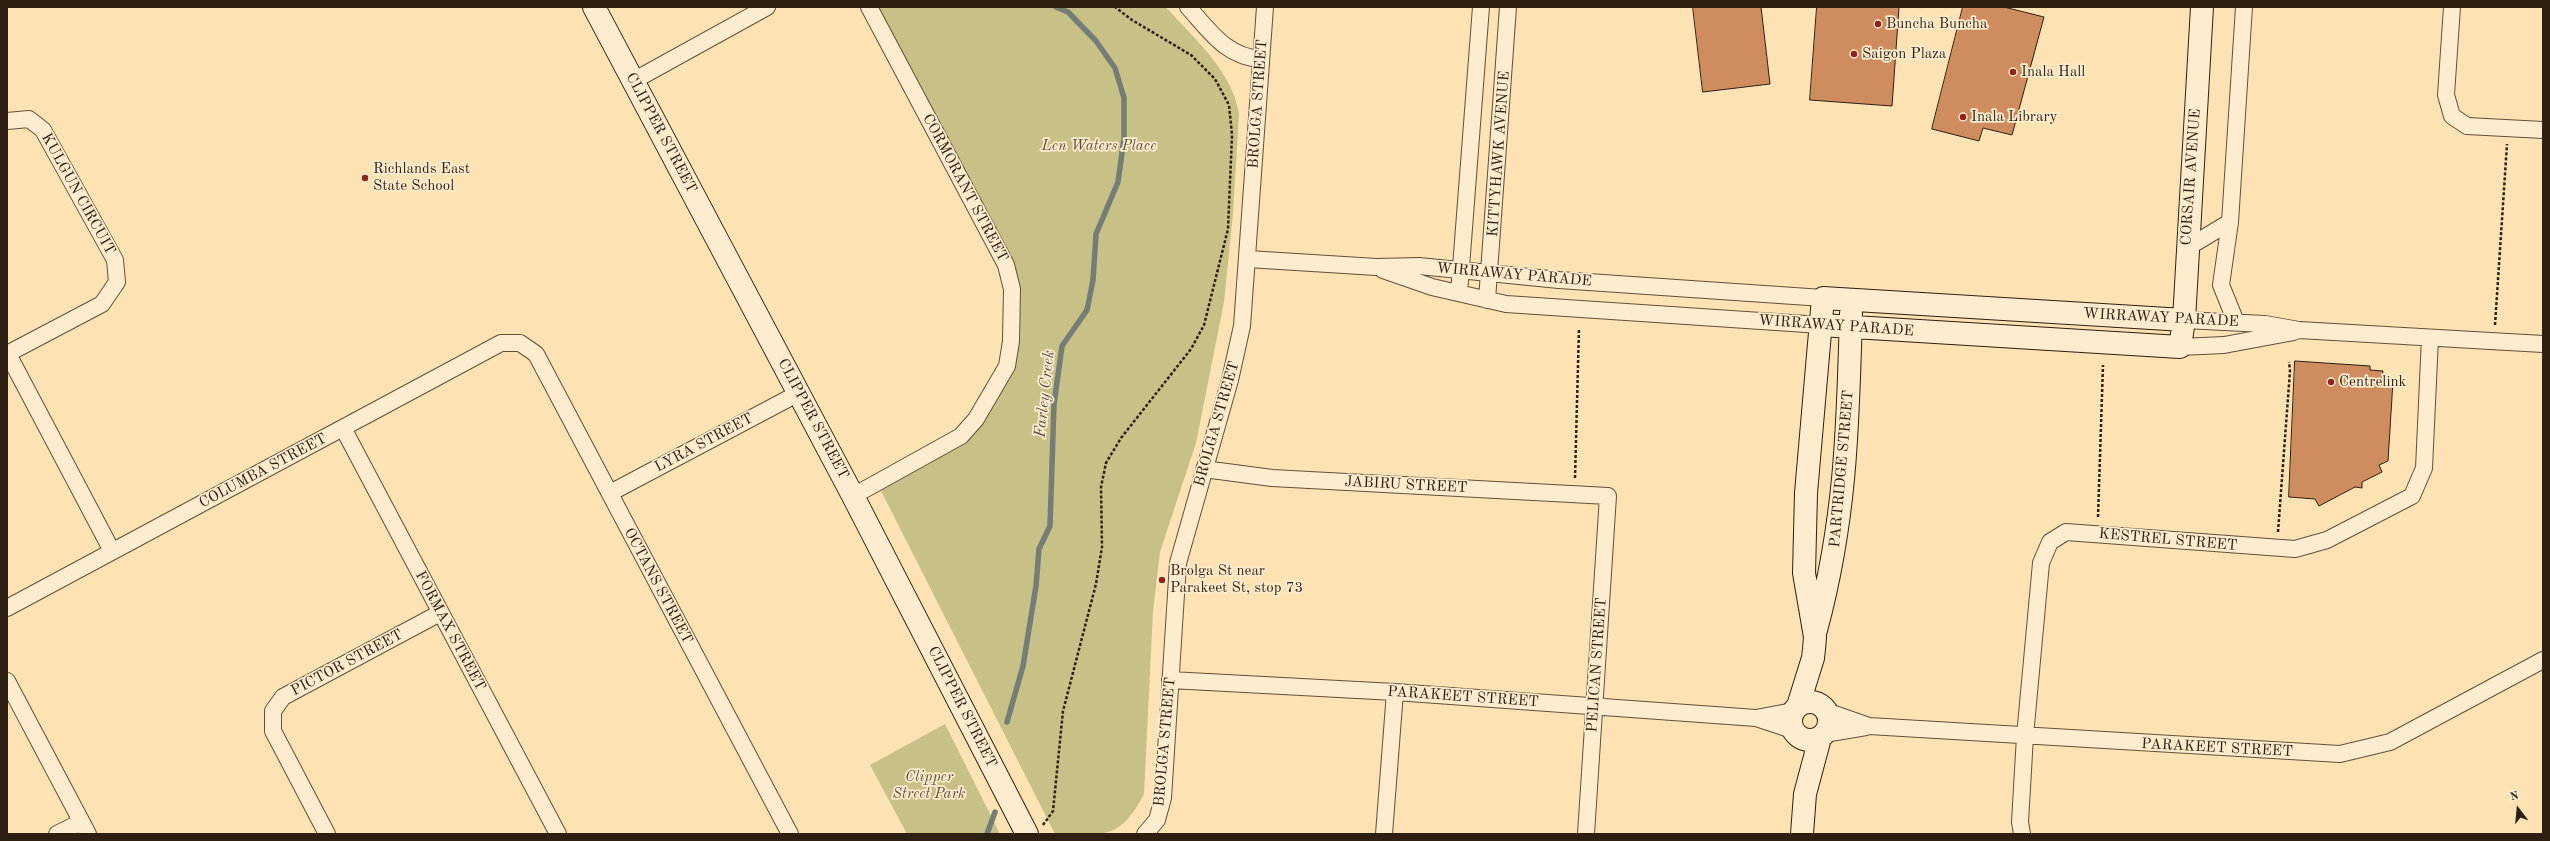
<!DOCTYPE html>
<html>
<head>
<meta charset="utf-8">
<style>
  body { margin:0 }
  #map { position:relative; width:2550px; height:841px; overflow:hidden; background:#fde2b4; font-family:"Old Standard TT",serif }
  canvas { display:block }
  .frame { position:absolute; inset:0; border:8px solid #2d1f11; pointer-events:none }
  .north { position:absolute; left:2498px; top:789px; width:40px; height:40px; -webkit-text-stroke:3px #feecce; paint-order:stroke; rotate:344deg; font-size:11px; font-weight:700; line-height:16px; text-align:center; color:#2d1f11 }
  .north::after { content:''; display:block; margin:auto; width:14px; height:18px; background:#2d1f11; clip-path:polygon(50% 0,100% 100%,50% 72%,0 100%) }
</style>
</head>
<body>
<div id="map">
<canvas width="2550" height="841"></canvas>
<div class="frame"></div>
<div class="north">N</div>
</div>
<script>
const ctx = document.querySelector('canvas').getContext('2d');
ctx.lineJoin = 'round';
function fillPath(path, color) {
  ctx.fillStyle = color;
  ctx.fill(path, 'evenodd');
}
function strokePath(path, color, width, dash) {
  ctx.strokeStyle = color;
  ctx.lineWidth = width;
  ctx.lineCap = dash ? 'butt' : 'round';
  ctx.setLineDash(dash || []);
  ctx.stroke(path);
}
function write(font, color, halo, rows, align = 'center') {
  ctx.font = font + ' "Old Standard TT",serif';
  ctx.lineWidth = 3.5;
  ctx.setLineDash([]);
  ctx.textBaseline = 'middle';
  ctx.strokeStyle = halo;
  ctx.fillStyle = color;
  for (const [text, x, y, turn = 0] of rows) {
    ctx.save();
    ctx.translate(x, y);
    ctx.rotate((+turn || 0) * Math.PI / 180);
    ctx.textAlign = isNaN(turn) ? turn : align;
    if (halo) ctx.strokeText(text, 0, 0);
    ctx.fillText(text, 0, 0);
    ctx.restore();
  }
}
fillPath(new Path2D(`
  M 869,7 L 1166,7 C 1194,39 1232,70 1239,114 L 1233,214 L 1224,302 L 1196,443 L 1160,552 L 1153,611 L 1144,794 C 1119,841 1105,834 1055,834 L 877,483 L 961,436 L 1007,366 L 1012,289 Z
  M 945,724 L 1000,834 L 907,834 L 870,765 Z`), '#c7c188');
strokePath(new Path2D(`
  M 1007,722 L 1023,666 L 1036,586 L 1039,549 L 1050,526 L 1054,404 L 1062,346 L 1087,310 L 1093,280 L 1096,234 L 1118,182 L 1124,138 L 1124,98 L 1115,68 L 1096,41 L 1068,12 L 1056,7
  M 987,834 L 995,812`), '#757d76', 5.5);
const building = new Path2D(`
  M 1693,7 L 1761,7 L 1770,84 L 1703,92 Z
  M 1817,7 L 1899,7 L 1892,106 L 1810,100 Z
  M 1963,7 L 2004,7 L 2044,17 L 2012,135 L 1983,128 L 1979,141 L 1932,129 Z
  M 2295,361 L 2370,366 L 2370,370 L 2383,371 L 2382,380 L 2393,381 L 2388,461 L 2379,465 L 2382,472 L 2362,482 L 2362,488 L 2355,487 L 2319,506 L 2315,499 L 2289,497 Z`);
fillPath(building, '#cf8c5e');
strokePath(building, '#2d1f11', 1);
const street = new Path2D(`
  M 1188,7 C 1210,31 1226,57 1261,59
  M 2452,7 L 2446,95 L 2452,116 L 2467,126 L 2543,130
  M 633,81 L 767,7
  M 7,121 L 29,119 L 43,130 L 115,260 L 117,282 L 102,304 L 7,354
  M 2187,248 L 2230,222
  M 1248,259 L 1376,267 L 1419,266 L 1559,280 L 1823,298
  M 1383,270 L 1432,287 L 1506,304 L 1821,325
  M 1459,293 L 1481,7
  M 1487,300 L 1508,7
  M 2184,320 L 2265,324 L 2299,330 L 2543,344
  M 2236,322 L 2221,285 L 2230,222 L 2244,7
  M 2180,347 L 2224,345 L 2294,332
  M 8,354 L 112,551
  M 343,428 L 558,834
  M 1204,469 L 1272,478 L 1608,496 L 1586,834
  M 610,493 L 799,393
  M 853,496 L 961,436 L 976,419 L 1007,366 L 1011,341 L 1012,289 L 1006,265 L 869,7
  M 7,608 L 501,343 L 520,343 L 536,354 L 790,834
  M 1170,680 L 1395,692 L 1756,718 L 1792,730
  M 7,681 L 88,834
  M 1826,711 L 1869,726 L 2340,754 L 2390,742 L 2543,660
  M 1756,718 L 1793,711
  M 1824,734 L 1866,727
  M 57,834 L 81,822
  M 327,834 L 273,731 L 273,711 L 283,697 L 440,613
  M 1145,834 L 1157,820 L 1163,798 L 1178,563 L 1230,380 L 1242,326 L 1265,7
  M 1384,834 L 1395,692
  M 2022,834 L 2020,822 L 2025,736 L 2041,563 L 2050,542 L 2066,532 L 2295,549 L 2327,540 L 2412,496 L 2424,468 L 2430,338`);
const secondary = new Path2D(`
  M 594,7 L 853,496 L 1027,834
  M 1821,325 L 2180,347 L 2184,320 L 2202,7
  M 1816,630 C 1846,520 1848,425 1851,313
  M1791 721a19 19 0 1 1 38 0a19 19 0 1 1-38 0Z
  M 1798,706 L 1813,658 L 1814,649 L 1815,637 L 1804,573 L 1806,493 L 1823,298 L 2184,320
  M 1802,834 L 1805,794 L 1820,738`);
strokePath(street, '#61503a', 18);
strokePath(secondary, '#2d1f11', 24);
strokePath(new Path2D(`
  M 2495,325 L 2507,144
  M 1575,478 L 1579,328
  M 2098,517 L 2103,365
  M 2278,532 L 2290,371 L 2289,362
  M 1043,825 L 1053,811 L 1063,711 L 1096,584 L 1102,547 L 1101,487 L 1106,463 L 1121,438 L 1191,349 L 1204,325 L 1228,229 L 1232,135 L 1229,105 L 1215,79 L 1191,55 L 1132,20 L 1115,7`), '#2d1f11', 2.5, [3, 2]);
strokePath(street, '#feecce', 16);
strokePath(secondary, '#feecce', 22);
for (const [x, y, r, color] of [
  [1878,24,4,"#8f2418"],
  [1854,54,4,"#8f2418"],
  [2013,72,4,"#8f2418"],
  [1963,117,4,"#8f2418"],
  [365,178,4,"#8f2418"],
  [2331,382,4,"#8f2418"],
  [1162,580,4,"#8f2418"]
]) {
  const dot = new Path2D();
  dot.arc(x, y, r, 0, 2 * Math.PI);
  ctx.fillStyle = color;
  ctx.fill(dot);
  strokePath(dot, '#feecce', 1.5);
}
write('15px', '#2d1f11', '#feecce', [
  ["Buncha Buncha",1886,24],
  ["Saigon Plaza",1862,54],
  ["Inala Hall",2021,72],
  ["Inala Library",1971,117],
  ["Richlands East",373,169],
  ["State School",373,186],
  ["Centrelink",2339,382],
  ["Brolga St near",1170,571],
  ["Parakeet St, stop 73",1170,588]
], 'left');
write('15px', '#2d1f11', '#feecce', [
  ["BROLGA STREET",1258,104,-86],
  ["CLIPPER STREET",661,133,62],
  ["KITTYHAWK AVENUE",1499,154,-86],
  ["CORSAIR AVENUE",2191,177,-86],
  ["CORMORANT STREET",965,188,62],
  ["KULGUN CIRCUIT",78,194,61],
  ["WIRRAWAY PARADE",1514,275,5],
  ["WIRRAWAY PARADE",2161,318,3],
  ["WIRRAWAY PARADE",1836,326,4],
  ["CLIPPER STREET",813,419,62],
  ["BROLGA STREET",1217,424,-74],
  ["LYRA STREET",704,443,-28],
  ["PARTRIDGE STREET",1842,469,-85],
  ["COLUMBA STREET",263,471,-28],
  ["JABIRU STREET",1406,485,3],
  ["KESTREL STREET",2168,540,5],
  ["OCTANS STREET",658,586,62],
  ["FORMAX STREET",450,631,62],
  ["PICTOR STREET",347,663,-28],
  ["PELICAN STREET",1597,665,-86],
  ["PARAKEET STREET",1463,697,4],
  ["CLIPPER STREET",962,707,63],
  ["BROLGA STREET",1165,742,-85],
  ["PARAKEET STREET",2217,748,3]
]);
write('italic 15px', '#5b5035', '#feecce', [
  ["Len Waters Place",1099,146],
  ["Clipper",929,777],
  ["Street Park",929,794]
]);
write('italic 16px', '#514e43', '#feecce', [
  ["Farley Creek",1045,394,-84]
]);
</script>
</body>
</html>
